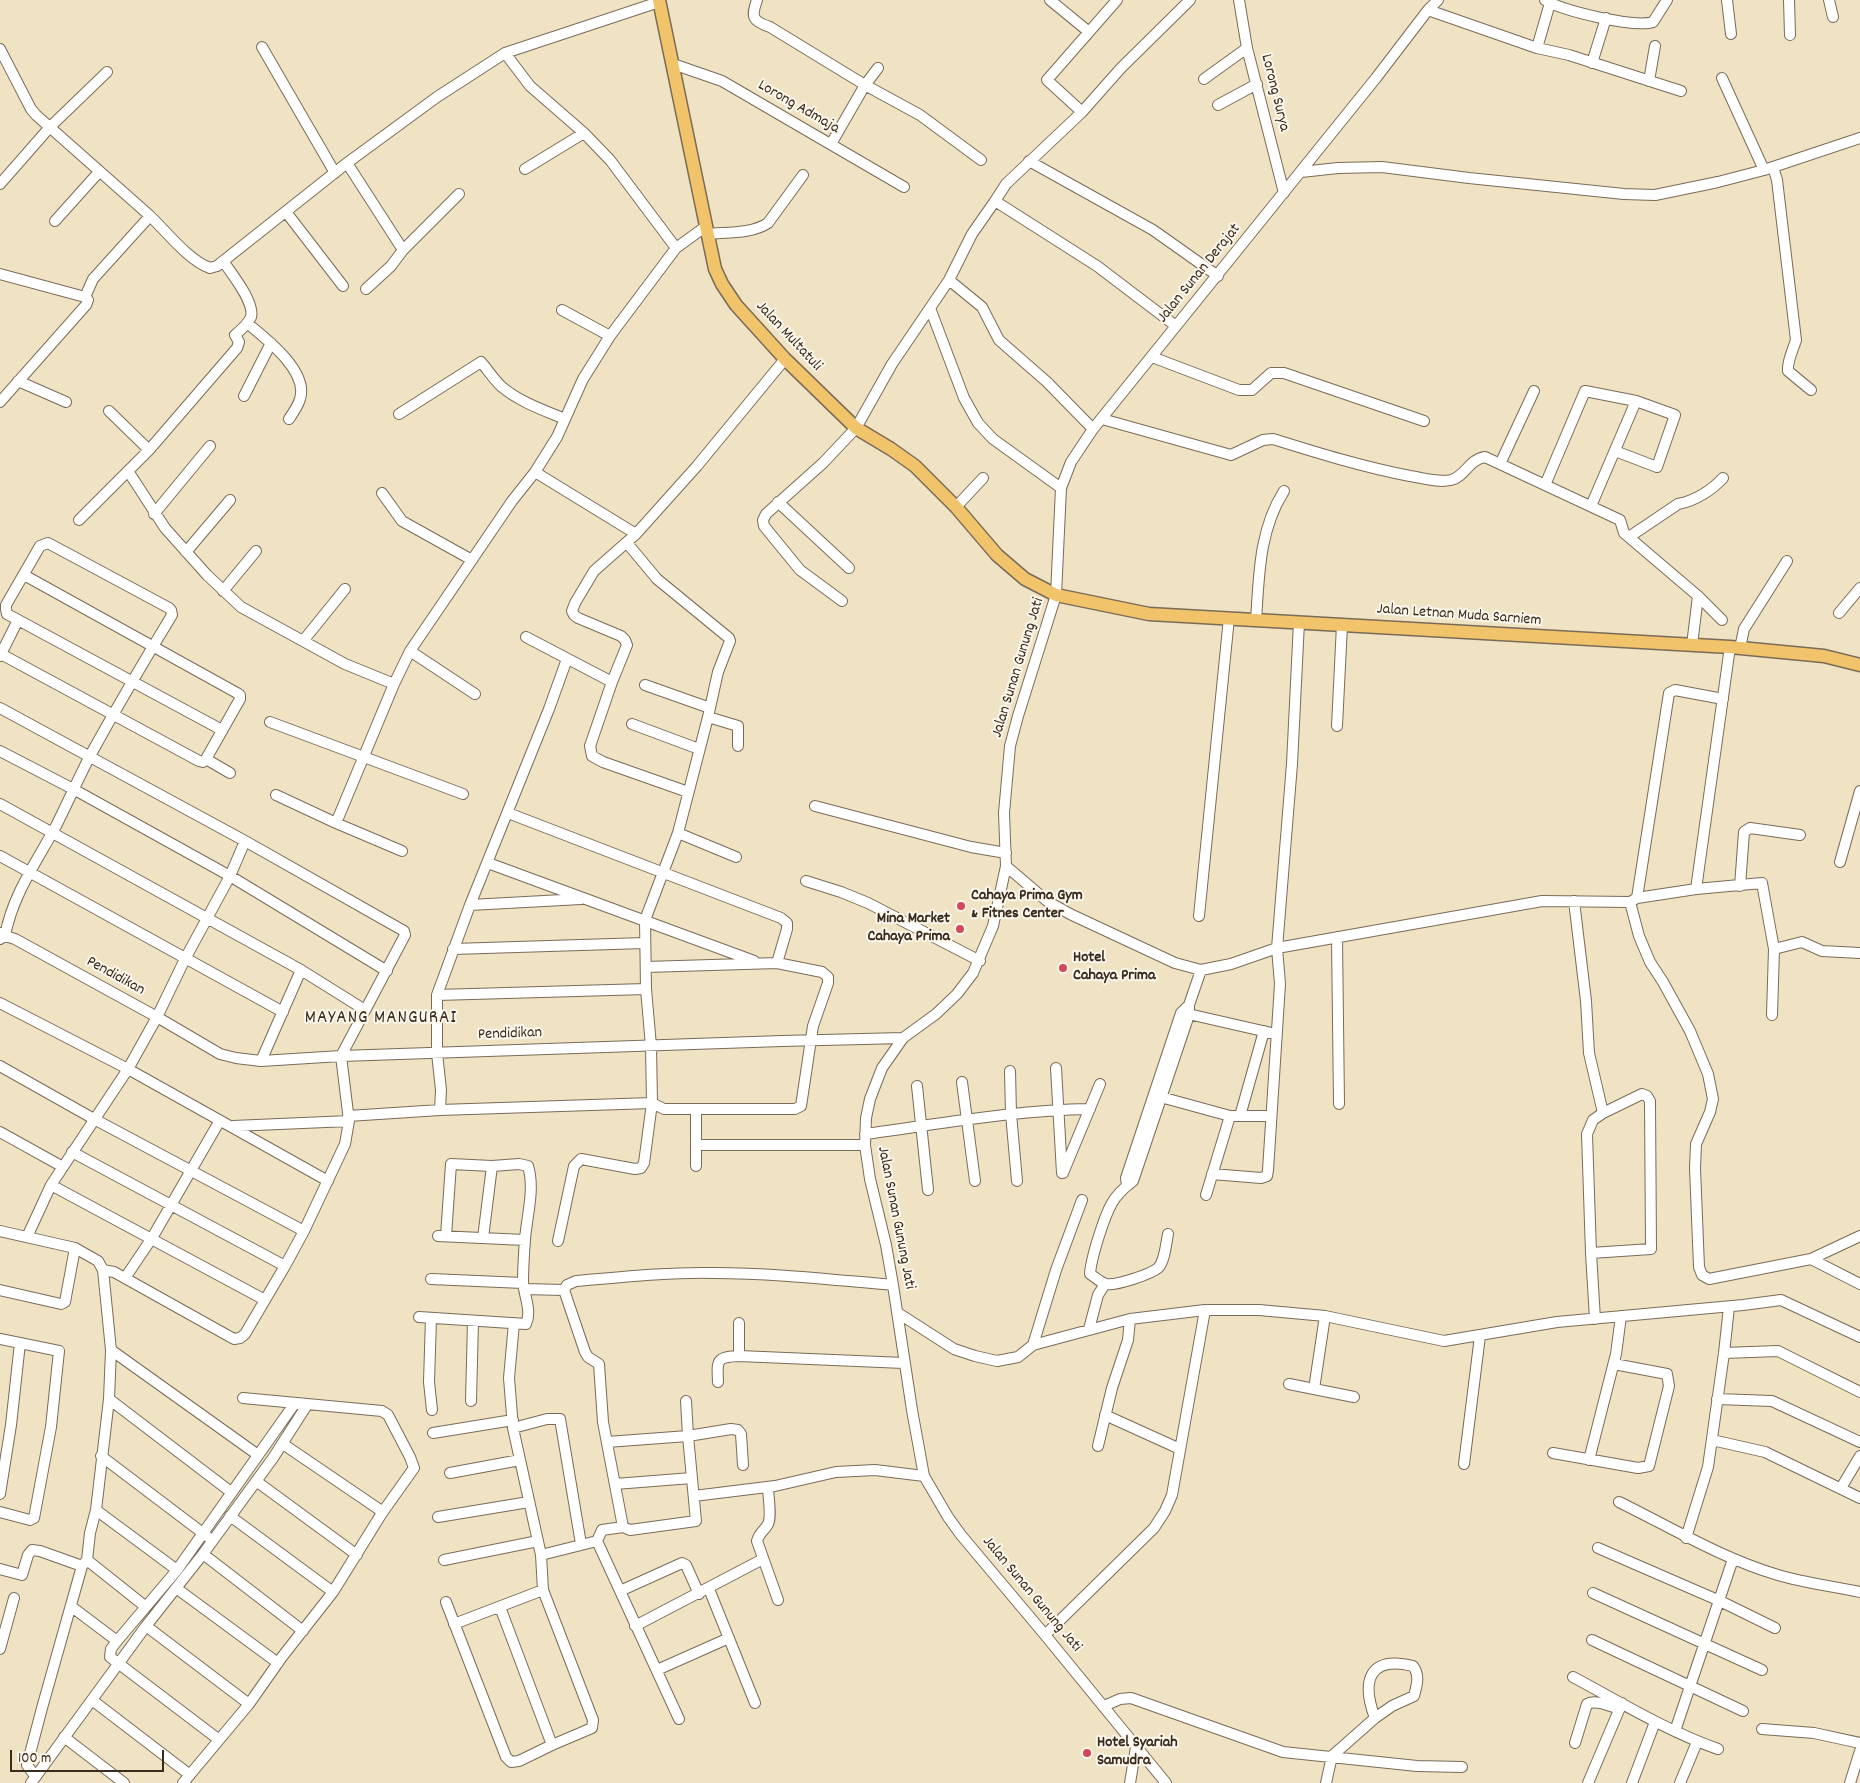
<!DOCTYPE html>
<html>
<head>
<meta charset="utf-8">
<style>
  body { margin:0 }
  #map { position:relative; width:1860px; height:1783px; overflow:hidden; background:#efe3c4; font-family:Dekko,sans-serif }
  canvas { display:block }
  .scale { position:absolute; left:10px; top:1750px; width:154px; height:22px; box-sizing:border-box; border:2px solid #3b2a1e; border-top:0; padding-left:6px; font-size:15px; line-height:18px; white-space:nowrap; color:#3b2a1e; -webkit-text-stroke:4px #fbf7ec; paint-order:stroke }
</style>
</head>
<body>
<div id="map">
<canvas width="1860" height="1783"></canvas>
<div class="scale">100 m</div>
</div>
<script>
const ctx = document.querySelector('canvas').getContext('2d');
ctx.lineJoin = 'round';
function strokePath(path, color, width, dash) {
  ctx.strokeStyle = color;
  ctx.lineWidth = width;
  ctx.lineCap = dash ? 'butt' : 'round';
  ctx.setLineDash(dash || []);
  ctx.stroke(path);
}
function write(font, color, halo, rows, align = 'center') {
  ctx.font = font + ' Dekko,sans-serif';
  ctx.lineWidth = 4;
  ctx.setLineDash([]);
  ctx.textBaseline = 'middle';
  ctx.strokeStyle = halo;
  ctx.fillStyle = color;
  for (const [text, x, y, turn = 0] of rows) {
    ctx.save();
    ctx.translate(x, y);
    ctx.rotate((+turn || 0) * Math.PI / 180);
    ctx.textAlign = isNaN(turn) ? turn : align;
    if (halo) ctx.strokeText(text, 0, 0);
    ctx.fillText(text, 0, 0);
    ctx.restore();
  }
}
const minor = new Path2D(`
  M 757,0 C 751,17 752,21 770,27 L 865,85 L 920,115 L 981,160
  M 1050,0 L 1089,32
  M 1239,0 L 1247,48 L 1284,193
  M 1545,0 C 1563,11 1634,28 1653,22 L 1667,0
  M 1727,0 L 1731,34
  M 1789,0 L 1790,35
  M 1829,0 L 1833,17
  M 1428,10 L 1537,48 L 1569,55 L 1681,91
  M 262,47 L 335,173
  M 1537,48 L 1550,3
  M 0,49 L 31,109 L 36,115 C 73,148 111,181 149,215 C 166,231 188,260 210,268 L 217,266 L 347,163 L 437,97 L 505,53 L 659,2
  M 505,53 L 530,86 L 584,133 L 610,160 L 676,248
  M 1592,63 L 1606,18
  M 673,64 L 722,81 L 904,187
  M 1722,78 L 1764,170
  M 1204,79 L 1247,48
  M 1649,81 L 1655,46
  M 1218,105 L 1257,84
  M 1082,112 L 1047,80 L 1117,0
  M 831,144 L 865,85 L 878,68
  M 1029,161 L 1153,230 L 1218,276
  M 347,163 L 403,250
  M 1773,167 L 1777,180 L 1796,340 C 1793,350 1787,361 1788,371 L 1811,390
  M 525,169 L 584,133
  M 1301,172 L 1338,168 L 1382,167 L 1469,178 L 1624,194 L 1655,195 L 1718,182 L 1764,170 L 1860,138
  M 0,184 L 50,127 L 107,72
  M 286,212 L 343,286
  M 55,221 L 99,172
  M 707,234 C 726,232 752,234 768,223 L 803,175
  M 0,274 L 85,297
  M 949,280 L 982,307 L 999,340 L 1047,382 L 1093,429
  M 366,289 L 391,266 L 403,250 L 459,194
  M 930,308 L 964,398 L 978,423 L 993,439 L 1061,488
  M 562,310 L 610,336
  M 247,323 C 265,338 309,371 300,399 C 298,406 293,413 289,419
  M 1176,326 L 1097,266 L 995,201 L 1006,184 L 1082,112 L 1121,68 L 1190,0
  M 1152,357 L 1239,390 L 1252,390 L 1271,373 L 1284,373 L 1424,421
  M 18,381 L 66,402
  M 244,396 L 271,343
  M 0,402 L 86,305 L 88,300 L 85,297 L 93,279 L 150,216
  M 109,411 L 149,450
  M 399,414 L 481,362 C 488,370 494,380 502,387 C 520,402 543,410 565,419
  M 1102,419 L 1231,455 L 1263,440 L 1273,439 C 1318,453 1363,467 1410,476 C 1423,478 1438,483 1451,480 C 1466,476 1468,460 1485,457 L 1620,520 L 1624,533 L 1698,596 L 1722,620
  M 1500,464 L 1534,391
  M 128,471 L 165,528 L 207,575 L 241,607 L 345,664 L 394,684
  M 535,472 L 636,534
  M 1545,485 L 1585,391 L 1636,401 L 1675,415 L 1657,467 L 1615,451
  M 382,493 L 402,521 L 472,560
  M 778,502 L 849,568
  M 1591,506 L 1636,401
  M 956,507 L 983,478
  M 154,514 L 210,446
  M 79,520 L 149,450 L 237,348 L 239,342 L 235,335 C 241,330 248,324 251,317 C 255,302 231,273 223,261
  M 1629,537 L 1678,504 C 1695,501 1712,490 1723,478
  M 186,552 L 230,500
  M 223,591 L 256,551
  M 842,601 L 800,570 L 764,526 L 763,520 L 766,514 L 823,463 L 856,428 L 892,364 L 949,280 L 972,234 L 995,201
  M 1839,613 L 1860,588
  M 1256,621 C 1259,576 1259,530 1284,491
  M 526,637 L 612,682
  M 303,641 L 345,589
  M 1692,645 L 1698,596
  M 1740,648 L 1744,629 L 1787,561
  M 410,651 L 475,694
  M 1,654 L 199,761 L 203,762 L 206,759 L 240,699 L 240,695 L 237,693 L 24,575
  M 0,656 L 18,620
  M 567,659 L 549,709 L 470,905 L 437,995 L 437,1053 L 441,1090 L 440,1110 L 652,1103 L 664,1109 L 795,1109 L 801,1106 L 813,1026 L 828,983 L 828,977 L 822,972 L 777,963 L 646,967
  M 645,685 L 710,708
  M 0,708 L 245,841 L 404,931 L 405,935 L 341,1056 L 349,1121 L 345,1144 L 304,1231 L 285,1266 L 245,1334 L 240,1338 L 234,1339 L 114,1272 L 103,1270
  M 708,717 L 738,726 L 738,746
  M 270,722 L 463,794
  M 632,724 L 699,749
  M 1337,726 L 1342,625
  M 0,751 L 75,790 L 230,876 L 387,971
  M 206,759 L 230,773
  M 688,792 L 603,762 L 592,756 L 590,746 L 612,682 L 627,645 L 625,640 L 621,636 L 578,618 L 574,615 L 572,611 L 575,603 L 594,571 L 636,534 L 697,466 L 785,359
  M 276,795 L 336,823
  M 0,804 L 301,970 L 365,1010
  M 815,806 L 971,847 L 1006,853
  M 508,813 L 781,918 L 787,923 L 787,929 L 777,963
  M 678,833 L 736,857
  M 402,851 L 336,823 L 394,684 L 410,651 L 512,501 L 535,472 L 557,437 L 583,379 L 610,336 L 676,248 L 705,227
  M 0,856 L 283,1012
  M 1840,862 L 1860,791
  M 488,863 L 754,961
  M 1006,866 L 1047,901 L 1070,914 L 1175,963 L 1201,970 L 1231,964 L 1277,948 L 1542,901 L 1630,902 L 1637,898 L 1696,889 L 1762,883 L 1774,949 L 1802,942 L 1822,951 L 1860,953
  M 806,881 L 841,892 L 868,903 L 980,961
  M 1740,886 L 1744,832 L 1750,828 L 1800,835
  M 1696,889 L 1730,647
  M 1637,898 L 1669,693 L 1675,690 L 1723,699
  M 1574,901 L 1586,1001 L 1589,1053 L 1603,1113
  M 1630,902 L 1639,936 L 1650,962 L 1663,982 L 1690,1031 L 1708,1074 L 1713,1099 L 1710,1112 L 1696,1144 L 1695,1168 L 1699,1267 L 1702,1275 L 1709,1279 L 1811,1259 L 1860,1236
  M 470,905 L 581,899
  M 1199,916 L 1229,618
  M 1,933 L 5,936 C 12,896 37,861 56,826 C 68,802 79,777 91,754 C 117,707 144,661 172,615 L 171,610 L 169,608 L 48,543 L 40,546 L 6,605 L 6,609 L 7,614 L 222,730
  M 1337,937 L 1339,1104
  M 0,939 L 5,936 L 15,939 L 157,1017 L 220,1054 L 236,1058 L 261,1061 L 341,1056 L 782,1041 L 903,1038
  M 453,949 L 645,943
  M 437,995 L 646,989
  M 0,1003 L 128,1069 L 328,1181
  M 1184,1013 L 1276,1034
  M 1772,1015 L 1774,949
  M 261,1061 L 301,970
  M 0,1066 L 94,1119 L 304,1231
  M 1056,1068 L 1062,1173
  M 1010,1071 L 1011,1114 L 1017,1181
  M 962,1082 L 975,1181
  M 917,1086 L 928,1190
  M 1157,1096 L 1230,1116 L 1271,1116
  M 696,1111 L 696,1166
  M 348,1116 L 440,1110
  M 1240,1116 L 1264,1031
  M 233,1126 L 349,1121
  M 0,1132 L 63,1167
  M 865,1134 C 940,1124 1015,1110 1090,1109
  M 696,1145 L 865,1145
  M 72,1152 L 285,1266
  M 1063,1173 L 1100,1084
  M 1212,1174 L 1261,1178 L 1267,1176 L 1268,1170 L 1280,984 L 1277,948 L 1292,764 L 1299,622
  M 51,1185 L 265,1300
  M 1127,1185 L 1126,1178 L 1181,1013 L 1189,1005 L 1201,970
  M 1206,1195 L 1230,1116
  M 0,1231 L 75,1248 L 98,1261 L 103,1270 L 111,1350 L 109,1399 L 96,1510 L 90,1533 L 87,1560 L 82,1566 L 40,1551 L 32,1550 L 28,1555 L 22,1575 L 0,1569
  M 1168,1234 C 1166,1243 1165,1261 1158,1268 C 1151,1274 1116,1286 1106,1284 C 1101,1283 1095,1277 1090,1274 C 1091,1258 1104,1217 1112,1203 C 1117,1194 1125,1187 1133,1181 L 1189,1015 L 1189,1005
  M 438,1236 L 525,1240
  M 27,1237 L 51,1185 L 128,1069 L 157,1017 L 185,959 L 230,876 L 245,841
  M 483,1238 L 492,1166
  M 558,1241 L 574,1166 L 581,1159 L 635,1169 L 641,1168 L 644,1163 L 652,1103 L 651,1046 L 646,989 L 645,920 L 678,833 L 708,717 L 718,672 L 730,641 L 729,638 L 657,579 L 627,543
  M 1591,1253 L 1651,1249 L 1650,1101 L 1647,1096 L 1642,1094 L 1603,1113 L 1593,1120 L 1587,1134 L 1591,1253 L 1595,1319
  M 1811,1259 L 1860,1284
  M 125,1278 L 152,1238 L 219,1122
  M 431,1279 L 523,1283
  M 524,1289 L 564,1290
  M 0,1290 L 61,1304 L 65,1302 L 75,1248
  M 564,1290 L 567,1285 L 576,1281 C 622,1277 668,1272 714,1273 C 774,1273 834,1280 893,1285
  M 564,1290 L 585,1352 L 588,1357 L 599,1364 L 603,1422 L 623,1527
  M 898,1313 L 954,1349 L 975,1356 L 997,1361 L 1018,1357 L 1033,1345 L 1130,1319 L 1205,1310 L 1259,1310 L 1325,1316 L 1444,1341 L 1557,1322 L 1743,1305 L 1781,1300 L 1860,1337
  M 419,1317 L 526,1324 C 532,1310 524,1296 523,1282 C 523,1268 524,1253 525,1239 C 527,1215 535,1189 528,1166 L 519,1164 L 492,1166 L 451,1164 L 446,1236
  M 431,1318 L 429,1382 L 432,1410
  M 739,1323 L 739,1356 L 904,1363
  M 1089,1329 L 1098,1295 L 1105,1284
  M 0,1339 L 59,1351 L 51,1427 L 34,1518 L 30,1520 L 0,1512
  M 1033,1345 L 1056,1270 L 1082,1200
  M 111,1350 L 258,1455
  M 1724,1353 L 1778,1351 L 1860,1392
  M 718,1382 C 717,1360 716,1357 739,1356
  M 1289,1384 L 1354,1397
  M 1314,1389 L 1325,1316
  M 109,1399 L 231,1492
  M 1717,1399 L 1772,1401 L 1860,1442
  M 471,1401 L 473,1321
  M 1105,1415 L 1180,1449
  M 513,1428 L 547,1419 L 560,1419 L 581,1544
  M 433,1433 L 513,1420
  M 1712,1440 L 1765,1452 L 1860,1498
  M 607,1442 L 688,1436 L 731,1429 L 738,1430 L 741,1434 L 743,1465
  M 283,1444 L 380,1510 L 382,1513
  M 1098,1446 L 1112,1388 L 1128,1340 L 1130,1319
  M 1553,1453 L 1638,1468 L 1649,1466 L 1669,1386 L 1667,1374 L 1614,1364
  M 101,1456 L 208,1537
  M 1589,1460 L 1616,1354 L 1621,1316
  M 1464,1464 L 1480,1336
  M 450,1473 L 520,1460
  M 256,1481 L 357,1555
  M 615,1484 L 692,1478
  M 768,1487 C 768,1496 772,1516 768,1524 C 765,1530 759,1533 757,1541 L 778,1600
  M 1841,1488 L 1860,1456
  M 0,1494 L 11,1425 L 20,1343
  M 694,1496 L 775,1486 L 836,1472 L 875,1470 L 924,1476
  M 1619,1502 C 1672,1528 1721,1558 1778,1575 C 1804,1583 1833,1586 1860,1592
  M 96,1510 L 177,1570
  M 230,1516 L 333,1592
  M 438,1517 L 529,1502
  M 1686,1538 L 1708,1467 L 1724,1353 L 1729,1307
  M 1598,1548 L 1720,1601 L 1775,1628
  M 203,1554 L 303,1631
  M 541,1555 L 597,1541
  M 87,1560 L 146,1607
  M 444,1560 L 538,1541
  M 176,1588 L 278,1663
  M 709,1589 L 755,1703
  M 620,1591 L 682,1563 L 686,1565 L 699,1594
  M 1593,1593 L 1762,1670
  M 446,1602 L 506,1757 L 511,1762 L 519,1761 L 552,1745 L 592,1728 L 593,1720 L 543,1590 L 541,1555 L 513,1428 L 509,1378 L 514,1323
  M 72,1607 L 117,1641 L 111,1649 L 110,1657 L 218,1739
  M 500,1607 L 552,1745
  M 454,1624 L 543,1590
  M 146,1626 L 249,1704
  M 635,1626 L 763,1559
  M 1045,1635 L 1154,1528 L 1165,1511 L 1172,1495 L 1205,1310
  M 1592,1640 L 1743,1711
  M 117,1641 L 177,1570 L 295,1403
  M 0,1649 L 14,1598
  M 657,1670 L 729,1638
  M 1573,1677 C 1620,1702 1667,1731 1718,1749
  M 92,1700 L 190,1775
  M 1104,1706 L 1120,1699 L 1131,1698 L 1283,1752 L 1417,1766 L 1462,1767
  M 679,1719 L 597,1541 L 602,1530 L 623,1527 L 630,1530 L 696,1521 L 688,1436 L 686,1401
  M 1762,1729 L 1814,1733 L 1860,1743
  M 1675,1731 L 1733,1559
  M 64,1737 L 124,1783
  M 1575,1743 L 1587,1704 C 1596,1699 1610,1706 1619,1709
  M 35,1776 L 27,1765 L 42,1708 L 82,1566
  M 31,1783 L 146,1626 L 203,1554 L 273,1458 L 307,1405
  M 183,1783 L 249,1704 L 282,1657 L 333,1592 L 382,1513 L 414,1468 L 410,1457 L 388,1415 L 382,1411 L 243,1398
  M 1130,1783 L 1136,1747
  M 1166,1783 L 1045,1635 L 961,1535 L 948,1517 L 924,1476 L 912,1410 L 893,1285 L 886,1245 L 870,1179 L 865,1145 L 866,1118 L 870,1099 L 882,1068 L 903,1038 L 936,1014 L 957,994 L 973,973 L 993,926 L 1006,866 L 1004,813 L 1010,746 L 1018,716 L 1056,595 L 1061,488 L 1071,462 L 1093,429 L 1376,78 L 1428,10 L 1438,0
  M 1326,1783 L 1332,1756 L 1375,1718 C 1361,1681 1369,1655 1413,1666 C 1420,1675 1417,1685 1414,1696 L 1392,1706 L 1375,1718
  M 1588,1783 L 1622,1703
  M 1632,1783 L 1655,1722
  M 1680,1783 L 1697,1742
  M 1850,1783 L 1860,1751`);
const major = new Path2D(`
  M 659,0 L 715,269 L 722,284 L 736,305 L 785,359 L 856,428 L 891,449 L 915,466 L 956,507 L 997,555 L 1025,579 L 1056,595 L 1149,614 L 1730,647 L 1824,656 L 1860,665`);
strokePath(minor, '#7a6b58', 12);
strokePath(major, '#7a6b58', 15);
strokePath(minor, '#fff', 10);
strokePath(major, '#f1c36a', 12);
for (const [x, y, r, color] of [
  [961,906,5,"#d1495b"],
  [960,929,5,"#d1495b"],
  [1063,968,5,"#d1495b"],
  [1087,1753,5,"#d1495b"]
]) {
  const dot = new Path2D();
  dot.arc(x, y, r, 0, 2 * Math.PI);
  ctx.fillStyle = color;
  ctx.fill(dot);
  strokePath(dot, '#fbf7ec', 2);
}
write('16px', '#3b2a1e', '#fbf7ec', [
  ["Lorong Surya",1274,93,76],
  ["Lorong Admaja",798,108,30],
  ["Jalan Sunan Derajat",1200,274,-51],
  ["Jalan Multatuli",788,337,47],
  ["Jalan Letnan Muda Sarniem",1459,616,4],
  ["Jalan Sunan Gunung Jati",1019,668,-73],
  ["Pendidikan",115,977,29],
  ["Pendidikan",510,1035,-2],
  ["Jalan Sunan Gunung Jati",895,1218,79],
  ["Jalan Sunan Gunung Jati",1031,1595,50]
]);
write('bold 16px', '#3b2a1e', '#fbf7ec', [
  ["Cahaya Prima Gym",971,897],
  ["& Fitnes Center",971,915],
  ["Mina Market",950,920,"right"],
  ["Cahaya Prima",950,938,"right"],
  ["Hotel",1073,959],
  ["Cahaya Prima",1073,977],
  ["Hotel Syariah",1097,1744],
  ["Samudra",1097,1762]
], 'left');
ctx.letterSpacing = '1px';
write('19px', '#3b2a1e', '#fbf7ec', [
  ["MAYANG MANGURAI",381,1019]
]);
ctx.letterSpacing = '0px';
</script>
</body>
</html>
